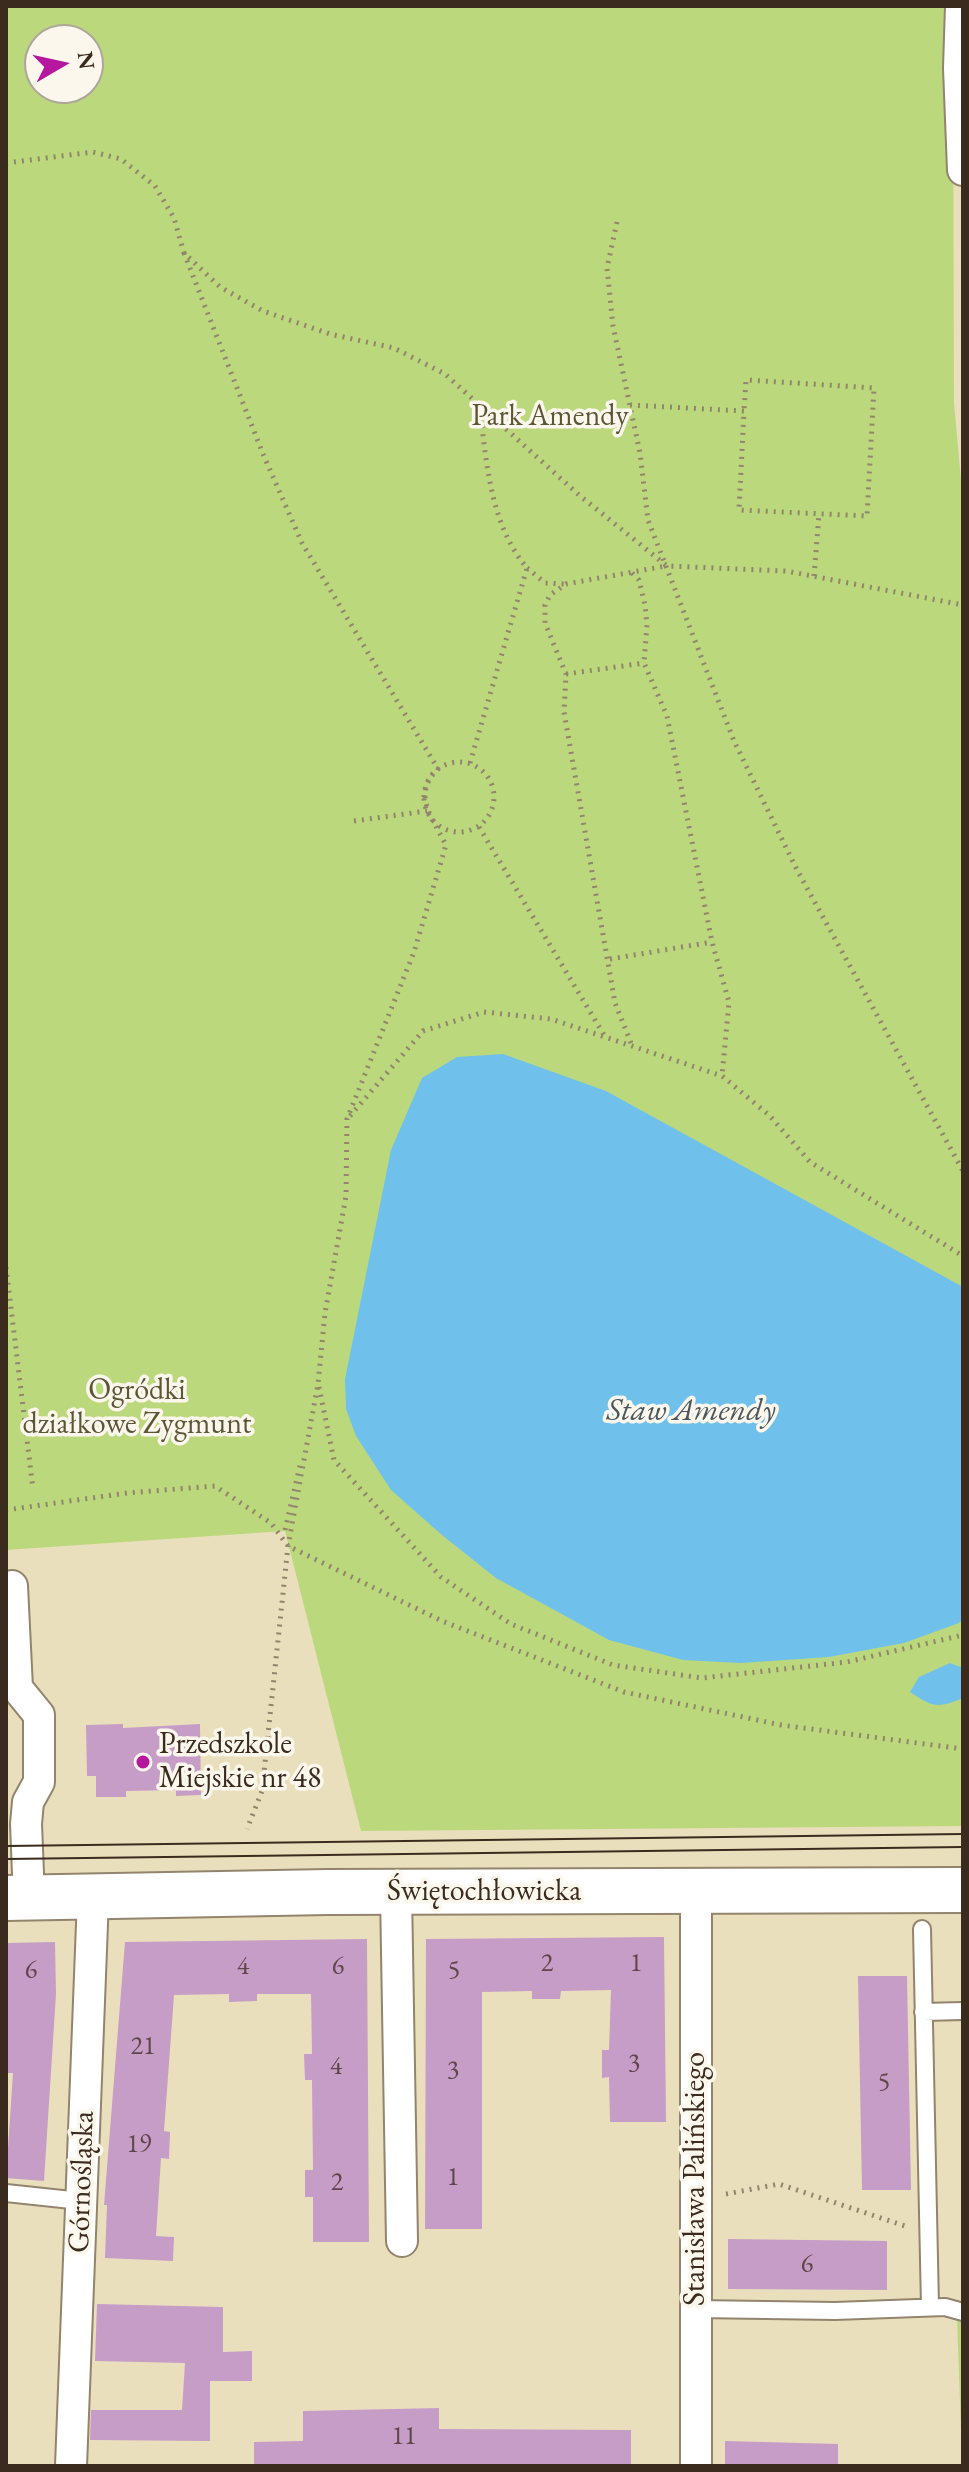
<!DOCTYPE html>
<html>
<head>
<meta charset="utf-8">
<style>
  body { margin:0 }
  #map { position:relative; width:969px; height:2472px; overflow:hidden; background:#eadfbc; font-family:"EB Garamond",serif }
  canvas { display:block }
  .frame { position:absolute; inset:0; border:8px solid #3b2a1e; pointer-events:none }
  .north { position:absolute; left:24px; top:24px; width:80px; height:80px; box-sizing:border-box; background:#fbf7ec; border:2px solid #aea59a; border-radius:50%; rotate:81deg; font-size:22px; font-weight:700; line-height:32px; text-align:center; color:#3b2a1e }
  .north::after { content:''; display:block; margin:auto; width:28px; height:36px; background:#b5179e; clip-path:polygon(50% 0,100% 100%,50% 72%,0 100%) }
</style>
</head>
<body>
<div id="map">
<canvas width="969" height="2472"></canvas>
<div class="frame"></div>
<div class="north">N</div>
</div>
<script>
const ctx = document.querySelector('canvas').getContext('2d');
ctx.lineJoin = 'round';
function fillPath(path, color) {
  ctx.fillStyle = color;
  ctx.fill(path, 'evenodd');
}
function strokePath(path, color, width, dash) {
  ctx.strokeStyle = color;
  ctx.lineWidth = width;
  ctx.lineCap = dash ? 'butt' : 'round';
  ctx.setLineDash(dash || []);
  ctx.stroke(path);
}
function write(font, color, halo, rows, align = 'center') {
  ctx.font = font + ' "EB Garamond",serif';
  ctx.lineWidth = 7;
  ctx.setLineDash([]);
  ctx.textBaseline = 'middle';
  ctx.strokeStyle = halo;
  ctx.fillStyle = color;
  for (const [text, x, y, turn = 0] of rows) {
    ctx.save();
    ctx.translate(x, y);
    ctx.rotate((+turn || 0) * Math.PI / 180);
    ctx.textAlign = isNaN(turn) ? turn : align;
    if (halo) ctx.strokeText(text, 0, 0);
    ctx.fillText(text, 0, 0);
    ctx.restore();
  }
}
fillPath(new Path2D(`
  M 6,6 L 956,6 L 953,63 L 954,403 L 963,502 L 963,1826 L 361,1831 L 285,1531 L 6,1550 ZM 40,40 L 88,40 L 88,88 L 40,88 Z
  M 957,2318 L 963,2321 L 963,2459 L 962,2459 Z`), '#bcd87d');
fillPath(new Path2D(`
  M 503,1054 L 606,1091 L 963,1287 L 963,1618 L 959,1623 L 904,1643 L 829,1657 L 741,1663 L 683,1660 L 609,1640 L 496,1578 L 442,1535 L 391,1490 L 356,1436 L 346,1409 L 345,1379 L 391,1150 L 422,1078 L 457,1057 Z
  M 950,1663 L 963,1668 L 963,1698 C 937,1709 933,1707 910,1692 L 919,1677 Z`), '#6fc1eb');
fillPath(new Path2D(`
  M 123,1724 L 123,1728 L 200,1724 L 201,1795 L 176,1796 L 176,1790 L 126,1791 L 126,1797 L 96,1797 L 96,1776 L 87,1776 L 86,1725 Z
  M 664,1937 L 666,2122 L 610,2122 L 609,2077 L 602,2078 L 602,2050 L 609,2050 L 611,1990 L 561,1991 L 560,1999 L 532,1999 L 532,1991 L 482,1992 L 482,2229 L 425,2229 L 426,1939 Z
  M 367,1939 L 369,2242 L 313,2242 L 313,2197 L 305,2197 L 305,2170 L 313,2170 L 312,2080 L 305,2080 L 304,2054 L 312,2054 L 311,1994 L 257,1994 L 257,2001 L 229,2002 L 229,1994 L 174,1995 L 164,2131 L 170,2132 L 169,2159 L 161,2158 L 156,2236 L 174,2237 L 173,2261 L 105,2258 L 107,2205 L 104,2205 L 125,1942 Z
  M 55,1942 L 56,1994 L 44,2181 L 6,2178 L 13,2073 L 6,2073 L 6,1943 Z
  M 858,1976 L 907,1976 L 911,2190 L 862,2190 Z
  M 728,2239 L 887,2241 L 887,2290 L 728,2289 Z
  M 97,2304 L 223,2307 L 223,2352 L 252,2351 L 252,2381 L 210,2381 L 210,2441 L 90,2440 L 91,2410 L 182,2410 L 185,2363 L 95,2361 Z
  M 439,2408 L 439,2429 L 631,2430 L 631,2466 L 445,2466 L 445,2464 L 254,2466 L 254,2442 L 303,2441 L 303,2411 Z
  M 725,2441 L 838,2444 L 838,2466 L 725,2466 Z`), '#c69dc7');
const service = new Path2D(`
  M 922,1929 L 930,2307
  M 923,2012 L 963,2011
  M 6,2193 L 81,2201
  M 696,2309 L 835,2311 L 945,2307 L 963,2312`);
const minor = new Path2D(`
  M 961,6 L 959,68 L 963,170
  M 12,1586 L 17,1688 L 39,1715 L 39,1782 L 28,1802 L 26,1824 L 29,1898
  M 696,1892 L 696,2466
  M 396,1893 L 402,2241
  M 71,2466 L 93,1898`);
const secondary = new Path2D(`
  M 6,1898 L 328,1892 L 963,1890`);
strokePath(service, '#92846d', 20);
strokePath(minor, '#92846d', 34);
strokePath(secondary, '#92846d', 48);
strokePath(new Path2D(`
  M 6,163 L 93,152 L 121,159 L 155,186 L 174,218 L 184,253 L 220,287 L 263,311 L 330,334 L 394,348 L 445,374 L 579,495 L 667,566 L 786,571 L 963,605
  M 617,222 L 607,268 L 613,326 L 640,453 L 648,520 L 734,741 L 797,870 L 963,1171
  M 184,253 L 263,454 L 302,543 L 438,769 C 411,794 433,819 446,845 L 414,952 L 347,1119 L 346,1196 L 325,1313 L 318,1384 L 288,1546 L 262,1791 L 247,1829
  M 630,405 L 744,411 L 739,510 L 867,516 L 874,388 L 746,380 L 744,411
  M 527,568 L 545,583 L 565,584
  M 632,573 L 639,580 L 645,605 L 647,625 L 644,663 L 667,716 L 712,942 L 729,1002 L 722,1076
  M 814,576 L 819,514
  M 566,674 L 644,663
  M424 797a35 35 0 1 1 70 0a35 35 0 1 1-70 0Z
  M 470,763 L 527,568 C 489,523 487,461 479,405
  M 354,821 L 427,811
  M 479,827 L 604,1035
  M 610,959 L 712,942
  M 631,1043 L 615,1003 L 564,712 L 566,674 L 545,623 L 545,605 L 550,595 L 566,584 L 666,566
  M 350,1116 L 423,1031 L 484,1012 L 551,1019 L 722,1076 L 770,1116 L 810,1162 L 963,1256
  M 6,1267 L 33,1489
  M 319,1387 L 334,1460 L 441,1577 L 511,1624 L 613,1665 L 702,1678 L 847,1662 L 963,1635
  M 6,1510 L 127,1493 L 215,1486 L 271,1523 L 288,1546 L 442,1621 L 624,1692 L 781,1725 L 963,1749
  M 285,1530 L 301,1461
  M 726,2194 L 779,2184 L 905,2226`), '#92846d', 5, [2, 6]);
strokePath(service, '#fff', 16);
strokePath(minor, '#fff', 30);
strokePath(secondary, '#fff', 44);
strokePath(new Path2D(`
  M 6,1846 L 963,1834
  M 6,1859 L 963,1847`), '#3b2a1e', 2);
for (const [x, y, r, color] of [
  [143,1762,8,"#b5179e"]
]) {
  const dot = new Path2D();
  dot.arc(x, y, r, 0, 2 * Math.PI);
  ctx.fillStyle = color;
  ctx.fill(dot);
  strokePath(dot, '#fbf7ec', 3);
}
write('26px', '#5e4748', null, [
  ["2",547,1964],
  ["1",636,1964],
  ["4",243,1967],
  ["6",338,1967],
  ["6",31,1971],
  ["5",454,1971],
  ["21",143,2047],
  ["3",634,2064],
  ["4",336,2067],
  ["3",453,2071],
  ["5",884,2083],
  ["19",139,2145],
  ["1",453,2178],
  ["2",337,2183],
  ["6",807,2265],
  ["11",404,2437]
]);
write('30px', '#5b5636', '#fbf7ec', [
  ["Park Amendy",550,417],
  ["Ogródki",137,1391],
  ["działkowe Zygmunt",137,1425]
]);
write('30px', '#3b2a1e', '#fbf7ec', [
  ["Przedszkole",159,1745],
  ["Miejskie nr 48",159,1779]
], 'left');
write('30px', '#3b2a1e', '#fbf7ec', [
  ["Świętochłowicka",484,1892],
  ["Stanisława Palińskiego",696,2179,-90],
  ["Górnośląska",82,2182,-88]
]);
write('italic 32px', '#4b575c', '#fbf7ec', [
  ["Staw Amendy",691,1411]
]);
</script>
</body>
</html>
